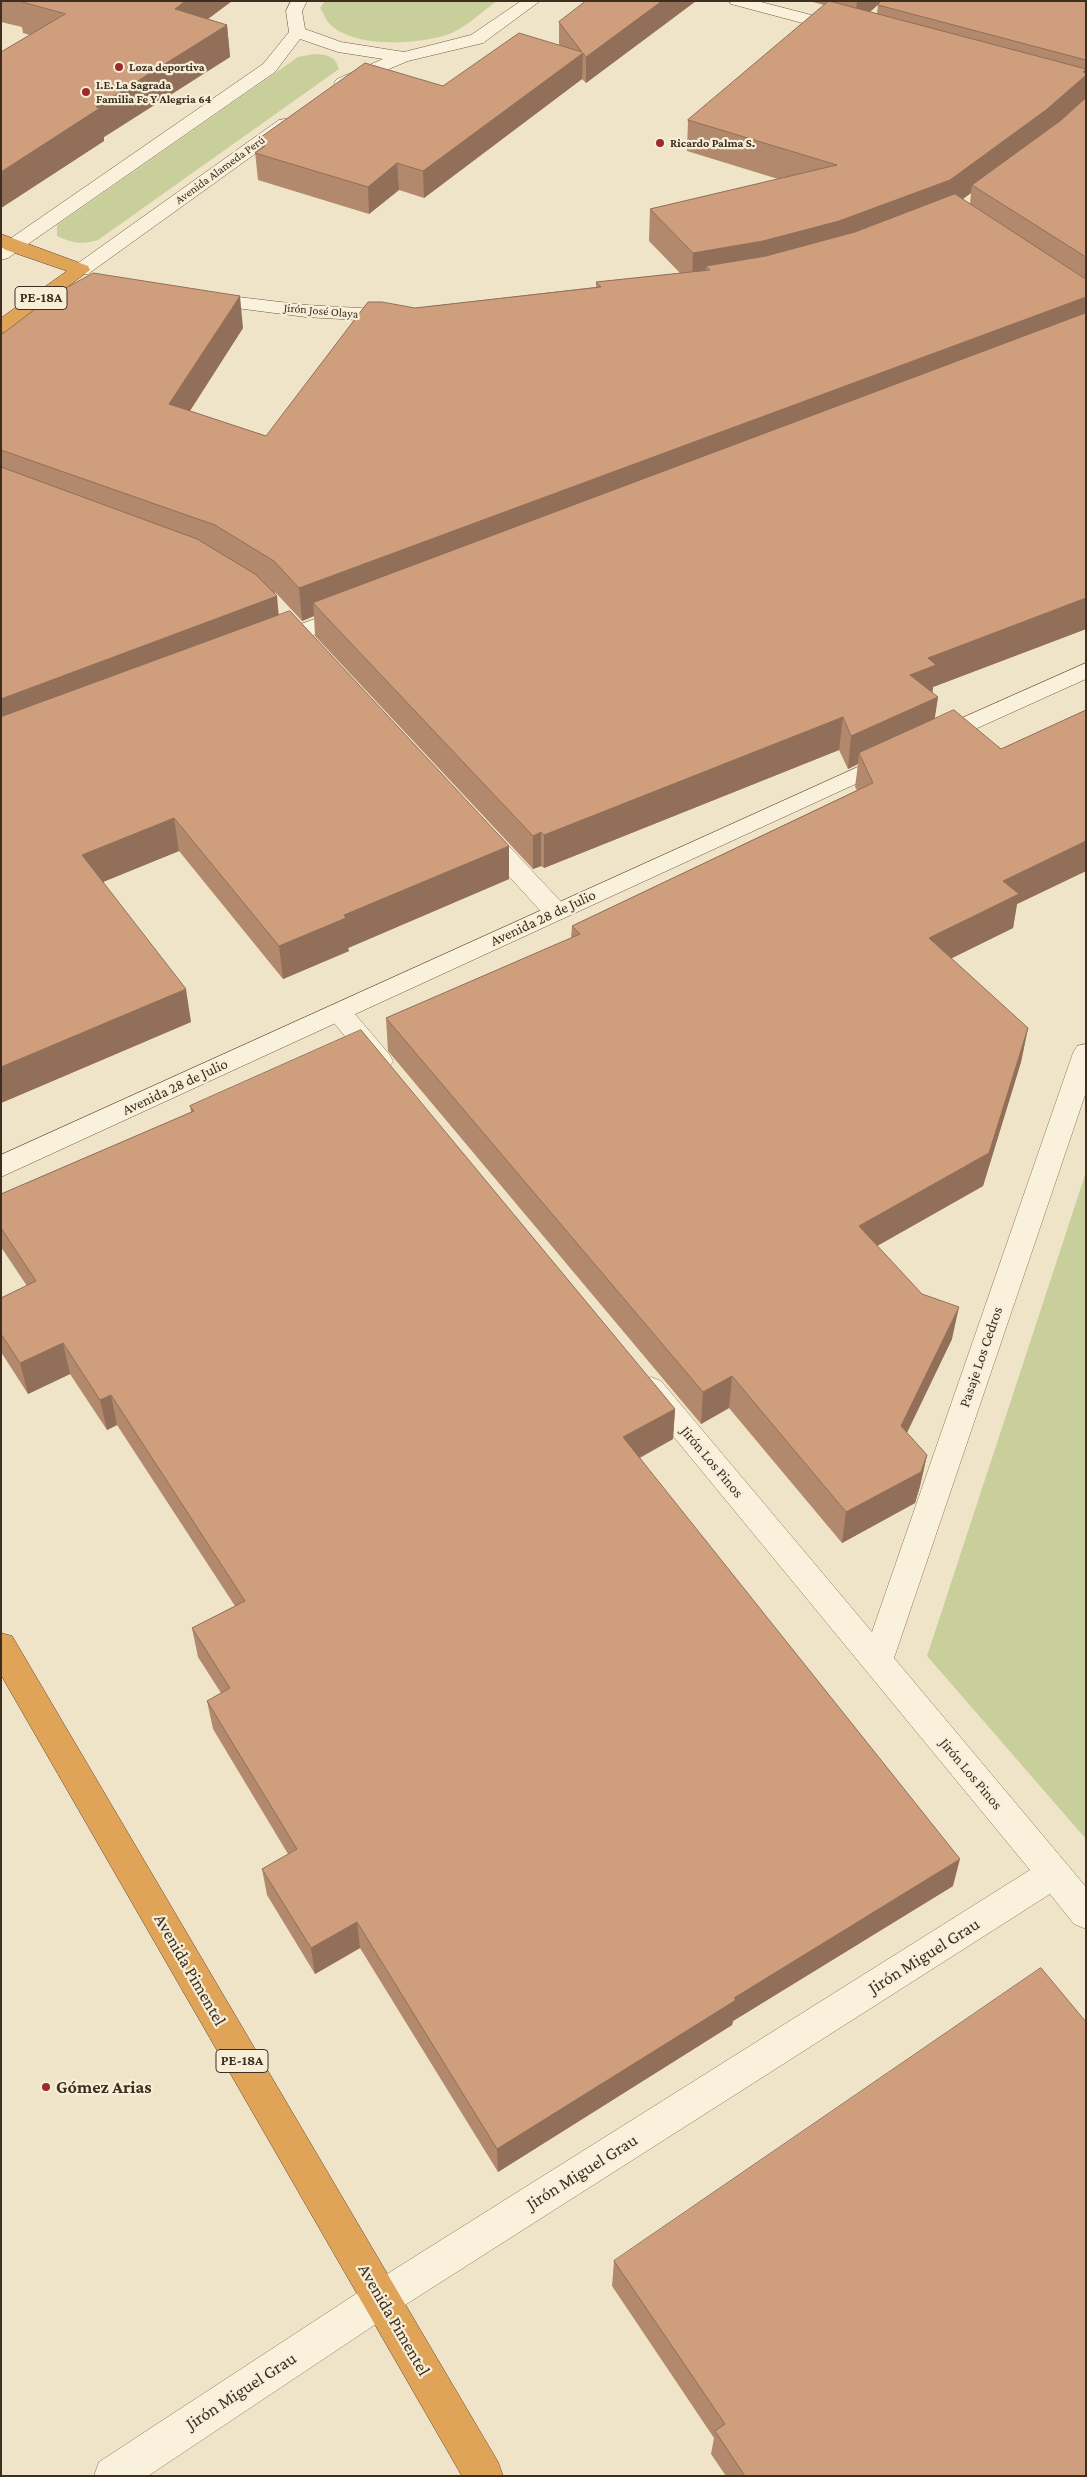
<!DOCTYPE html>
<html>
<head>
<meta charset="utf-8">
<style>
  body { margin:0 }
  #map { position:relative; width:1087px; height:2477px; overflow:hidden; background:#f0e4c8; font-family:"Crimson Pro",serif }
  canvas { display:block }
  .frame { position:absolute; inset:0; border:2px solid #3d2e20; pointer-events:none }
</style>
</head>
<body>
<div id="map">
<canvas width="1087" height="2477"></canvas>
<div class="frame"></div>
</div>
<script>
const ctx = document.querySelector('canvas').getContext('2d');
ctx.lineJoin = 'round';
function fillPath(path, color) {
  ctx.fillStyle = color;
  ctx.fill(path, 'evenodd');
}
function strokePath(path, color, width, dash) {
  ctx.strokeStyle = color;
  ctx.lineWidth = width;
  ctx.lineCap = dash ? 'butt' : 'round';
  ctx.setLineDash(dash || []);
  ctx.stroke(path);
}
function write(font, color, halo, rows, align = 'center') {
  ctx.font = font + ' "Crimson Pro",serif';
  ctx.lineWidth = 4.5;
  ctx.setLineDash([]);
  ctx.textBaseline = 'middle';
  ctx.strokeStyle = halo;
  ctx.fillStyle = color;
  for (const [text, x, y, turn = 0] of rows) {
    ctx.save();
    ctx.translate(x, y);
    ctx.rotate((+turn || 0) * Math.PI / 180);
    ctx.textAlign = isNaN(turn) ? turn : align;
    if (halo) ctx.strokeText(text, 0, 0);
    ctx.fillText(text, 0, 0);
    ctx.restore();
  }
}
fillPath(new Path2D(`
  M 325,1 L 497,1 C 484,10 464,29 449,34 C 419,45 351,49 328,22 C 325,18 323,12 320,8 Z
  M 314,54 C 327,55 335,55 339,69 L 98,240 C 82,245 72,243 57,236 L 57,225 L 298,57 Z
  M 1086,1172 L 1086,1839 L 927,1656 Z`), '#c9cf9b');
const street = new Path2D(`
  M 350,606 L 358,608 L 361,613 L 358,618 L 282,647 L 274,649 L 266,647 L 263,642 L 266,637 Z
  M 484,826 L 492,828 L 565,906 L 568,912 L 565,918 L 556,920 L 547,918 L 476,840 L 472,834 L 476,828 Z
  M 339,1003 L 348,1006 L 389,1054 L 393,1061 L 389,1068 L 380,1070 L 371,1068 L 330,1018 L 326,1012 L 330,1006 Z
  M 1086,1044 L 1086,1092 L 894,1658 L 1086,1887 L 1086,1929 L 1074,1924 L 1050,1894 L 394,2312 L 148,2476 L 94,2476 L 99,2462 L 368,2286 L 1030,1870 L 641,1397 L 637,1389 L 641,1381 L 651,1377 L 661,1381 L 872,1632 L 1073,1053 L 1077,1046 Z`);
const secondary = new Path2D(`
  M 291,1 L 307,1 L 302,11 L 305,29 L 341,42 L 404,52 L 471,35 L 521,1 L 540,1 L 483,43 L 408,61 L 343,88 L 337,87 L 334,83 L 337,79 L 383,59 L 338,52 L 300,39 L 275,72 L 8,258 L 1,260 L 1,245 L 263,64 L 289,32 L 286,11 Z
  M 729,1 L 757,1 L 850,25 L 852,29 L 850,33 L 844,34 L 731,4 Z
  M 285,119 L 291,120 L 294,124 L 291,128 L 88,274 L 74,274 L 72,270 L 74,266 L 279,120 Z
  M 204,293 L 306,305 L 395,310 L 402,312 L 405,316 L 402,320 L 395,322 L 306,317 L 197,303 L 194,299 L 197,295 Z
  M 1086,663 L 1086,679 L 942,744 L 934,746 L 926,744 L 923,739 L 926,734 Z
  M 891,752 L 899,754 L 903,759 L 899,764 L 1,1177 L 1,1155 Z`);
const highway = new Path2D(`
  M 1,234 L 88,266 L 90,270 L 8,331 L 1,333 L 1,318 L 67,271 L 6,250 L 1,247 Z
  M 1,1633 L 12,1636 L 498,2462 L 503,2476 L 462,2476 L 1,1675 Z`);
strokePath(street, '#8d765c', 1);
strokePath(secondary, '#6f573f', 1);
strokePath(highway, '#5b4430', 1);
fillPath(street, '#faf1dc');
fillPath(secondary, '#faf1dc');
fillPath(highway, '#e0a458');
fillPath(new Path2D(`
  M 1,1 L 232,1 L 208,19 L 227,25 L 230,57 L 104,137 L 104,141 L 1,208 L 1,52 L 30,35 L 23,33 L 22,27 L 1,22 Z
  M 586,1 L 696,1 L 586,83 L 582,79 L 424,198 L 399,190 L 369,214 L 258,180 L 254,142 L 443,86 L 559,45 L 559,22 Z
  M 809,1 L 1086,1 L 1086,629 L 933,687 L 932,693 L 938,697 L 934,719 L 1001,749 L 1086,710 L 1086,871 L 1017,904 L 1013,928 L 951,958 L 1028,1028 L 1021,1062 L 983,1186 L 877,1246 L 952,1339 L 907,1433 L 927,1455 L 920,1486 L 915,1503 L 842,1543 L 729,1408 L 701,1424 L 388,1051 L 386,1018 L 571,938 L 572,926 L 857,790 L 855,787 L 858,764 L 848,769 L 839,750 L 544,868 L 541,866 L 533,869 L 315,636 L 314,616 L 302,621 L 277,594 L 271,591 L 278,616 L 509,879 L 348,948 L 349,951 L 283,979 L 179,851 L 103,882 L 191,1022 L 1,1103 L 1,335 L 243,328 L 190,411 L 266,436 L 415,308 L 596,287 L 596,282 L 680,273 L 649,241 L 650,209 L 778,179 L 687,151 L 688,120 L 824,5 ZM 878,5 L 877,14 L 870,12 ZM 971,193 L 970,204 L 963,199 Z
  M 190,1106 L 675,1409 L 673,1439 L 640,1458 L 953,1886 L 733,2021 L 732,2025 L 498,2172 L 360,1948 L 315,1974 L 267,1895 L 262,1869 L 288,1854 L 213,1729 L 207,1701 L 221,1693 L 198,1657 L 192,1628 L 235,1606 L 117,1425 L 107,1430 L 70,1374 L 28,1394 L 1,1352 L 1,1298 L 27,1286 L 1,1247 L 1,1194 L 191,1112 Z
  M 614,2261 L 1086,2476 L 726,2476 L 711,2454 L 714,2438 L 612,2286 Z`), '#b2896c');
fillPath(new Path2D(`
  M 185,1 L 232,1 L 178,41 L 175,9 Z
  M 662,1 L 696,1 L 586,83 L 586,57 Z
  M 857,1 L 882,1 L 855,25 Z
  M 227,25 L 230,57 L 104,137 L 104,141 L 1,208 L 1,172 L 96,107 Z
  M 583,53 L 582,79 L 424,198 L 423,171 Z
  M 1086,69 L 1085,77 L 1086,76 L 1086,106 L 972,185 L 971,193 L 946,211 L 710,270 L 706,266 L 705,283 L 692,285 L 693,253 L 1083,72 Z
  M 397,163 L 399,190 L 369,214 L 368,187 Z
  M 240,296 L 243,328 L 173,437 L 169,404 Z
  M 1086,297 L 1086,327 L 313,603 L 314,616 L 302,621 L 299,588 Z
  M 277,596 L 280,629 L 1,735 L 1,699 Z
  M 1086,598 L 1086,629 L 933,687 L 932,698 L 910,675 L 928,658 Z
  M 938,697 L 933,730 L 859,753 L 858,764 L 848,769 L 851,736 Z
  M 843,717 L 839,750 L 544,868 L 544,835 Z
  M 174,818 L 179,851 L 88,888 L 82,855 Z
  M 541,832 L 541,866 L 533,869 L 533,836 Z
  M 1086,841 L 1086,871 L 1017,904 L 1013,928 L 924,972 L 929,938 L 1003,881 Z
  M 509,846 L 509,879 L 348,948 L 349,951 L 283,979 L 279,946 L 344,915 Z
  M 186,989 L 191,1022 L 1,1103 L 1,1067 Z
  M 1028,1028 L 1021,1062 L 983,1186 L 854,1259 L 859,1226 Z
  M 959,1307 L 952,1339 L 895,1457 L 901,1426 Z
  M 63,1343 L 70,1374 L 28,1394 L 20,1363 Z
  M 732,1376 L 729,1408 L 701,1424 L 703,1392 Z
  M 111,1395 L 117,1425 L 107,1430 L 100,1400 Z
  M 675,1409 L 673,1439 L 622,1467 L 623,1437 Z
  M 927,1455 L 920,1486 L 915,1503 L 842,1543 L 846,1512 Z
  M 960,1859 L 953,1886 L 733,2021 L 732,2025 L 498,2172 L 497,2149 L 734,1998 Z
  M 357,1922 L 360,1948 L 315,1974 L 311,1948 Z`), '#916f58');
const building = new Path2D(`
  M 19,1 L 185,1 L 175,9 L 227,25 L 96,107 L 100,108 L 1,172 L 1,52 L 65,14 Z
  M 586,1 L 662,1 L 586,57 L 583,53 L 423,171 L 397,163 L 368,187 L 255,153 L 265,146 L 254,142 L 365,63 L 443,86 L 519,33 L 582,52 L 559,22 Z
  M 829,1 L 1086,69 L 1083,72 L 1086,73 L 1086,76 L 1084,77 L 1046,110 L 950,180 L 839,221 L 763,241 L 693,253 L 650,209 L 837,165 L 688,120 Z
  M 881,1 L 1086,1 L 1086,60 L 878,5 Z
  M 1086,98 L 1086,257 L 972,185 L 1060,121 Z
  M 955,194 L 1084,278 L 1086,278 L 1086,297 L 299,588 L 274,561 L 215,525 L 1,450 L 1,335 L 55,294 L 93,273 L 240,296 L 169,404 L 266,436 L 368,302 L 382,302 L 415,308 L 601,287 L 596,282 L 710,270 L 706,266 L 766,256 L 855,232 Z
  M 1086,313 L 1086,598 L 928,658 L 936,665 L 910,675 L 938,697 L 851,736 L 843,717 L 544,835 L 541,832 L 533,836 L 313,603 Z
  M 1,467 L 197,539 L 255,574 L 277,596 L 1,699 Z
  M 290,611 L 509,846 L 344,915 L 346,918 L 279,946 L 174,818 L 82,855 L 186,989 L 1,1067 L 1,717 Z
  M 954,710 L 1001,749 L 1086,710 L 1086,841 L 1003,881 L 1019,894 L 929,938 L 1028,1028 L 989,1153 L 859,1226 L 922,1294 L 959,1307 L 901,1426 L 927,1455 L 921,1472 L 846,1512 L 732,1376 L 703,1392 L 386,1018 L 580,934 L 572,926 L 873,783 L 859,753 Z
  M 361,1030 L 675,1409 L 623,1437 L 960,1859 L 734,1998 L 736,2000 L 497,2149 L 357,1922 L 311,1948 L 262,1869 L 297,1849 L 207,1701 L 230,1688 L 192,1628 L 245,1601 L 111,1395 L 100,1400 L 63,1343 L 20,1363 L 1,1334 L 1,1298 L 36,1281 L 1,1228 L 1,1194 L 194,1111 L 190,1106 Z
  M 1041,1968 L 1086,2022 L 1086,2476 L 745,2476 L 715,2431 L 725,2424 L 614,2261 Z`);
fillPath(building, '#cf9f7d');
strokePath(building, '#916f58', 1);
for (const [x, y, r, color] of [
  [119,67,5,"#9e2a2b"],
  [86,92,5,"#9e2a2b"],
  [660,143,5,"#9e2a2b"],
  [46,2087,5,"#9e2a2b"]
]) {
  const dot = new Path2D();
  dot.arc(x, y, r, 0, 2 * Math.PI);
  ctx.fillStyle = color;
  ctx.fill(dot);
  strokePath(dot, '#f7eed8', 2);
}
write('bold 12px', '#3d2e20', '#f7eed8', [
  ["Loza deportiva",129,67],
  ["I.E. La Sagrada",96,85],
  ["Familia Fe Y Alegria 64",96,99],
  ["Ricardo Palma S.",670,143]
], 'left');
write('12px', '#3d2e20', '#f7eed8', [
  ["Avenida Alameda Perú",220,170,-36],
  ["Jirón José Olaya",321,311,5]
]);
for (const [x, y, w] of [
  [41,298,52],
  [242,2061,52]
]) {
  const box = new Path2D();
  box.roundRect(x - w / 2, y - 11.5, w, 23, 4);
  ctx.fillStyle = '#f7eed8';
  ctx.fill(box);
  strokePath(box, '#3d2e20', 1);
}
write('bold 14px', '#3d2e20', null, [
  ["PE-18A",41,298],
  ["PE-18A",242,2061]
]);
write('15px', '#3d2e20', '#f7eed8', [
  ["Avenida 28 de Julio",543,918,-25],
  ["Avenida 28 de Julio",175,1087,-25],
  ["Pasaje Los Cedros",981,1357,-71],
  ["Jirón Los Pinos",712,1462,50],
  ["Jirón Los Pinos",971,1774,50]
]);
write('18px', '#3d2e20', '#f7eed8', [
  ["Jirón Miguel Grau",924,1956,-32],
  ["Avenida Pimentel",190,1970,60],
  ["Jirón Miguel Grau",582,2172,-32],
  ["Avenida Pimentel",394,2320,60],
  ["Jirón Miguel Grau",241,2391,-33]
]);
write('bold 18px', '#3d2e20', '#f7eed8', [
  ["Gómez Arias",56,2087]
], 'left');
</script>
</body>
</html>
